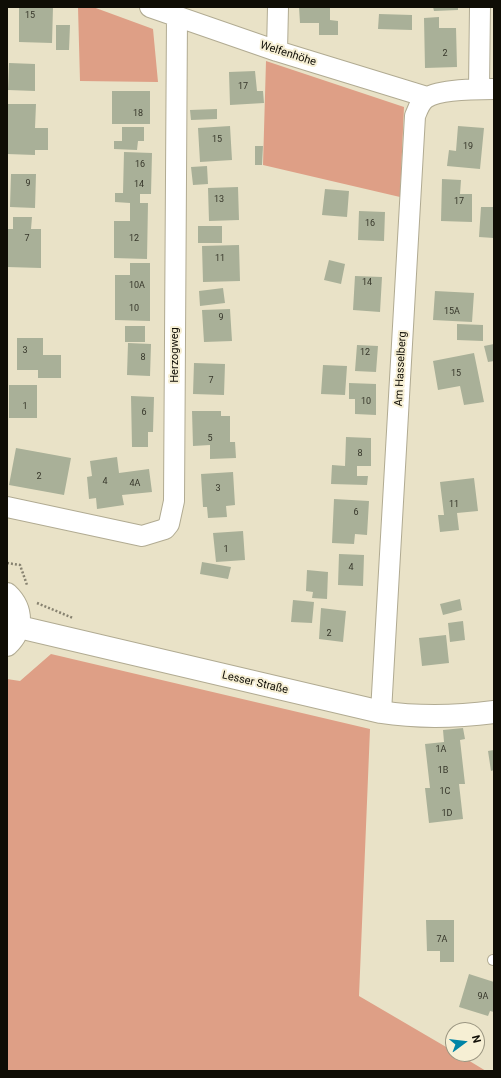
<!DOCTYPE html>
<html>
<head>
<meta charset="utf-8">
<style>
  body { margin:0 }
  #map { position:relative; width:501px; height:1078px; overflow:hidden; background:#e9e2c7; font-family:Roboto,sans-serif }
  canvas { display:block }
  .frame { position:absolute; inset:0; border:8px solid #0f0d05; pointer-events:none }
  .north { position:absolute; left:445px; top:1022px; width:40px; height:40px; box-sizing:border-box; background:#f6efd4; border:1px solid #9a9581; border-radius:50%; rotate:75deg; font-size:11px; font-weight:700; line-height:16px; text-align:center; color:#0f0d05 }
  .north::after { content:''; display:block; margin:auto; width:14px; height:18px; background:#0084a6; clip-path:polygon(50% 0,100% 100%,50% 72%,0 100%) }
</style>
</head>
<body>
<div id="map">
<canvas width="501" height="1078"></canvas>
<div class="frame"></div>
<div class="north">N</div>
</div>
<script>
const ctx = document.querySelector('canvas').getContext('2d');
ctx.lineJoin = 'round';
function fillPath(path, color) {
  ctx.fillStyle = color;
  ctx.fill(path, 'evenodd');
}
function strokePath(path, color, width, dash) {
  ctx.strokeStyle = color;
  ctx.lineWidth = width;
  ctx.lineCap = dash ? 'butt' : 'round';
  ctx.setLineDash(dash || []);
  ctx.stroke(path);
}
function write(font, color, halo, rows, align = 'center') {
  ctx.font = font + ' Roboto,sans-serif';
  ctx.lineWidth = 4;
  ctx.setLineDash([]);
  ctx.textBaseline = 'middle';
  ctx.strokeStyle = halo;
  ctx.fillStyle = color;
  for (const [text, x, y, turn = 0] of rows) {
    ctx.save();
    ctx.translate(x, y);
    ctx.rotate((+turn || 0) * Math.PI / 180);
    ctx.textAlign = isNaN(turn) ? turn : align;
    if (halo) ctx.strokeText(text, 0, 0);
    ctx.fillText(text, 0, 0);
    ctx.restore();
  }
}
fillPath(new Path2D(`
  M 78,7 L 93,7 L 153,29 L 158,82 L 80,81 Z
  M 266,61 L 404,107 L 400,197 L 263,165 Z
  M 51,654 L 370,729 L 359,996 L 453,1051 L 453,1054 L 458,1054 L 486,1071 L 7,1071 L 7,679 L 20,681 Z`), '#de9f86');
fillPath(new Path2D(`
  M 19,7 L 53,7 L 52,43 L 19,42 Z
  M 299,7 L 330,7 L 330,20 L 338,21 L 338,35 L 319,35 L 319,23 L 300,23 Z
  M 433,7 L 458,7 L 458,10 L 434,11 Z
  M 379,14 L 412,15 L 412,30 L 378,29 Z
  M 439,17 L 439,28 L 456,28 L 457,67 L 425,68 L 424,18 Z
  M 56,25 L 70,25 L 69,50 L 56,50 Z
  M 9,63 L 35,64 L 35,91 L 8,90 Z
  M 255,71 L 257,91 L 263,91 L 264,103 L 230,105 L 229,72 Z
  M 112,91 L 150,91 L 150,124 L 112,124 Z
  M 7,104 L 36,104 L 35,128 L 48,128 L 48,150 L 35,150 L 35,155 L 7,154 Z
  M 217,109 L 217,119 L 191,120 L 190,110 Z
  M 230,126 L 232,160 L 200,162 L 198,128 Z
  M 458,126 L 484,128 L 480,169 L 447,166 L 449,150 L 456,151 Z
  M 122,127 L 144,127 L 144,141 L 138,141 L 137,150 L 114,149 L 114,141 L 122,141 Z
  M 255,146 L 263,146 L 262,165 L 255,165 Z
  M 124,152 L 152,153 L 151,194 L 140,194 L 140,203 L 148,203 L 147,259 L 114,258 L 114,221 L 130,221 L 130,203 L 115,202 L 115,193 L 123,193 Z
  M 207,166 L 208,184 L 193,185 L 191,167 Z
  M 11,174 L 36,174 L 35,208 L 10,207 Z
  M 442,179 L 461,180 L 460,194 L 472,194 L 472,222 L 441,221 Z
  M 238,187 L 239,220 L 209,221 L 208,188 Z
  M 325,189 L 349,191 L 347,217 L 322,215 Z
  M 481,207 L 494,207 L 494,238 L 479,237 Z
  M 359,211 L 385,212 L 384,241 L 358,240 Z
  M 13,217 L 32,217 L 31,229 L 41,229 L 41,268 L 7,267 L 7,229 L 13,229 Z
  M 198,226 L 222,226 L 222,243 L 198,243 Z
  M 239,245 L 240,281 L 203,282 L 202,246 Z
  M 329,260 L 345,264 L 341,284 L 324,280 Z
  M 130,263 L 150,263 L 150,321 L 115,320 L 115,275 L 130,275 Z
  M 355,276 L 382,277 L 380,312 L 353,310 Z
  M 223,288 L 225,303 L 200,306 L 199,291 Z
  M 435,291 L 474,293 L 472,322 L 433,320 Z
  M 230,309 L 232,341 L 204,342 L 202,310 Z
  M 457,324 L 483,325 L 483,341 L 457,340 Z
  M 125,326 L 145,326 L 145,342 L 125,342 Z
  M 17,338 L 43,338 L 43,355 L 61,355 L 61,378 L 38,378 L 38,370 L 17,370 Z
  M 128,343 L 151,344 L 150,376 L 127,375 Z
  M 494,344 L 494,361 L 488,362 L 484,346 Z
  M 357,345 L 378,346 L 376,372 L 355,371 Z
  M 474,353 L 484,402 L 464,405 L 460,386 L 438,390 L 433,361 Z
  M 194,363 L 225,364 L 224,395 L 193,394 Z
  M 323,365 L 347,366 L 345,395 L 321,394 Z
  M 349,383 L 376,384 L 376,415 L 355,414 L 355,399 L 349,399 Z
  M 9,385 L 37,385 L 37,418 L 9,418 Z
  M 131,396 L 154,397 L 153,432 L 148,432 L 148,447 L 132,447 Z
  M 192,411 L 221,411 L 221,416 L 230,416 L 230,442 L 235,442 L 236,458 L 210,459 L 210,445 L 193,446 Z
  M 346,437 L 371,438 L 371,466 L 357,466 L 357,476 L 368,476 L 367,485 L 331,484 L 332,465 L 345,466 Z
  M 16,448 L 71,458 L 64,495 L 9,485 Z
  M 117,457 L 119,473 L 149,469 L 152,492 L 122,495 L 124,505 L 97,509 L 96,498 L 89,499 L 87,477 L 92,476 L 90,461 Z
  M 233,472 L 235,505 L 226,506 L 227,517 L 208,518 L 207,507 L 203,507 L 201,474 Z
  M 474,478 L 478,511 L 457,513 L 459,530 L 440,532 L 438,515 L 444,515 L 440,482 Z
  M 334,499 L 369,501 L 367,535 L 355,534 L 354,544 L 332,543 Z
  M 243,531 L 245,560 L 216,562 L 213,533 Z
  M 339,554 L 364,555 L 363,586 L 338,585 Z
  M 202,562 L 231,567 L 228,579 L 200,574 Z
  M 307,570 L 328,572 L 327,599 L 312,598 L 313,592 L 306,591 Z
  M 460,599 L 462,610 L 443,615 L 440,604 Z
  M 293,600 L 314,602 L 312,623 L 291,622 Z
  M 321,608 L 346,611 L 343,642 L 319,639 Z
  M 463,621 L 465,640 L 450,642 L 448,623 Z
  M 446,635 L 449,663 L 422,666 L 419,638 Z
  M 463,728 L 465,739 L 460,740 L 465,784 L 459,784 L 463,819 L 429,823 L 425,788 L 430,788 L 425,744 L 444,742 L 443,730 Z
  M 494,750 L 494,770 L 491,771 L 488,751 Z
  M 426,920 L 454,920 L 454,962 L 440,962 L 440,951 L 427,951 Z
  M 469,974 L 494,982 L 494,1012 L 490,1011 L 488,1016 L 459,1007 Z`), '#a9b098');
const service = new Path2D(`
  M 493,960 L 494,960`);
const minor = new Path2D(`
  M 150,7 L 277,51 L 427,97
  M 277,51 L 278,7
  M 479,89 L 480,7
  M 7,507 L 142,536 L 165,529 L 169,524 L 174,501 L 177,16
  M 381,712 L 415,116 C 418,109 420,102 426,98 C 440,89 478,89 494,89`);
const tertiary = new Path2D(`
  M 7,594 C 23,609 23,630 7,645
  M 19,627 L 381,712 C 419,718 455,717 494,712`);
strokePath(service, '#b1ab92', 12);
strokePath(minor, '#b1ab92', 22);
strokePath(tertiary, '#b1ab92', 24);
strokePath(new Path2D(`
  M 7,563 L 20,565 L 27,585
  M 37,603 L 73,618`), '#878270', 2.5, [2, 2]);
strokePath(service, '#fff', 10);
strokePath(minor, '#fff', 20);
strokePath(tertiary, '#fff', 22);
write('9px', '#36362a', null, [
  ["15",30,16],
  ["2",445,54],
  ["17",243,87],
  ["18",138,114],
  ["15",217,140],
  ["19",468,147],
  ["16",140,165],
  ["9",28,184],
  ["14",139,185],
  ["13",219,200],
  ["17",459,202],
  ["16",370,224],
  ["7",27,239],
  ["12",134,239],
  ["11",220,259],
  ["14",367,283],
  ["10A",137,286],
  ["10",134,309],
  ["15A",452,312],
  ["9",221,318],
  ["3",25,351],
  ["12",365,353],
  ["8",143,358],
  ["15",456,374],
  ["7",211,381],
  ["10",366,402],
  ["1",25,407],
  ["6",144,413],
  ["5",210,439],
  ["8",360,454],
  ["2",39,477],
  ["4",105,482],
  ["4A",135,484],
  ["3",218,489],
  ["11",454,505],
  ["6",356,513],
  ["1",226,550],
  ["4",351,568],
  ["2",329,634],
  ["1A",441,750],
  ["1B",443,771],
  ["1C",445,792],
  ["1D",447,814],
  ["7A",442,940],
  ["9A",483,997]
]);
write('11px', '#0f0d05', '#f6efd4', [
  ["Welfenhöhe",288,54,18],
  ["Herzogweg",175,355,-90],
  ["Am Hasselberg",401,369,-87],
  ["Lesser Straße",255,683,13]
]);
</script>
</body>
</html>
